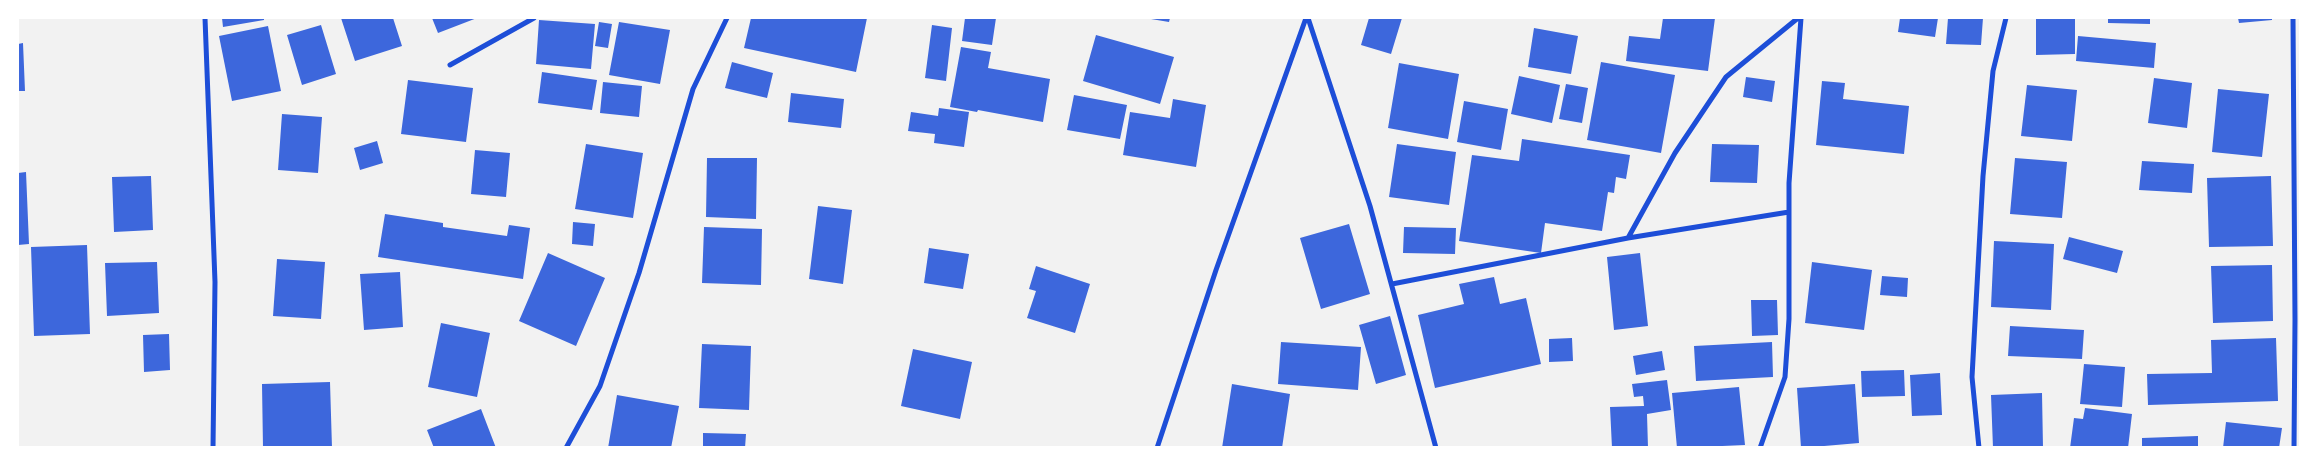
<!DOCTYPE html>
<html>
<head>
<meta charset="utf-8">
<style>
  body { margin:0 }
  #map { position:relative; width:2318px; height:465px; overflow:hidden; background:#f2f2f2; font-family:"Archivo Narrow",sans-serif }
  canvas { display:block }
  .frame { position:absolute; inset:0; border:19px solid #fff; pointer-events:none }
</style>
</head>
<body>
<div id="map">
<canvas width="2318" height="465"></canvas>
<div class="frame"></div>
</div>
<script>
const ctx = document.querySelector('canvas').getContext('2d');
ctx.lineJoin = 'round';
function fillPath(path, color) {
  ctx.fillStyle = color;
  ctx.fill(path, 'evenodd');
}
function strokePath(path, color, width, dash) {
  ctx.strokeStyle = color;
  ctx.lineWidth = width;
  ctx.lineCap = dash ? 'butt' : 'round';
  ctx.setLineDash(dash || []);
  ctx.stroke(path);
}
fillPath(new Path2D(`
  M 222,18 L 264,18 L 264,20 L 223,27 Z
  M 341,18 L 393,18 L 402,46 L 355,61 Z
  M 432,18 L 477,18 L 438,33 Z
  M 751,18 L 867,18 L 856,72 L 744,48 Z
  M 965,18 L 996,18 L 992,45 L 962,41 Z
  M 1145,18 L 1170,18 L 1169,22 Z
  M 1369,18 L 1402,18 L 1391,54 L 1361,45 Z
  M 1663,18 L 1715,18 L 1708,71 L 1626,61 L 1629,36 L 1660,39 Z
  M 1900,18 L 1938,18 L 1935,37 L 1898,32 Z
  M 1948,18 L 1983,18 L 1981,45 L 1946,44 Z
  M 2036,18 L 2075,18 L 2075,54 L 2036,55 Z
  M 2108,18 L 2150,18 L 2150,24 L 2108,23 Z
  M 2238,18 L 2272,18 L 2272,20 L 2239,23 Z
  M 539,20 L 595,24 L 591,69 L 536,64 Z
  M 599,22 L 612,24 L 608,48 L 595,46 Z
  M 619,22 L 670,30 L 660,84 L 609,75 Z
  M 321,25 L 336,74 L 302,85 L 287,35 Z
  M 932,25 L 952,28 L 946,81 L 925,78 Z
  M 268,26 L 281,91 L 232,101 L 219,36 Z
  M 1534,28 L 1578,36 L 1571,74 L 1528,67 Z
  M 1096,35 L 1174,57 L 1160,104 L 1083,81 Z
  M 2078,36 L 2156,43 L 2154,68 L 2076,61 Z
  M 23,43 L 25,91 L 18,91 L 18,44 Z
  M 961,47 L 991,52 L 988,68 L 1050,79 L 1043,122 L 978,110 L 977,112 L 950,107 Z
  M 732,62 L 773,73 L 767,98 L 725,88 Z
  M 1601,62 L 1675,75 L 1661,153 L 1587,140 Z
  M 1399,63 L 1459,74 L 1448,139 L 1388,128 Z
  M 542,72 L 597,80 L 592,110 L 538,103 Z
  M 1519,76 L 1560,85 L 1552,123 L 1511,114 Z
  M 1746,77 L 1775,81 L 1772,102 L 1743,97 Z
  M 2154,78 L 2192,83 L 2187,128 L 2148,123 Z
  M 408,80 L 473,88 L 466,142 L 401,134 Z
  M 1822,81 L 1845,83 L 1843,99 L 1909,106 L 1904,154 L 1816,145 Z
  M 603,82 L 642,86 L 639,117 L 600,113 Z
  M 1566,84 L 1588,88 L 1582,123 L 1559,119 Z
  M 2027,85 L 2077,90 L 2072,141 L 2021,136 Z
  M 2218,89 L 2269,94 L 2262,157 L 2212,152 Z
  M 791,93 L 844,99 L 841,128 L 788,122 Z
  M 1074,95 L 1127,105 L 1120,139 L 1067,130 Z
  M 1173,99 L 1206,105 L 1196,167 L 1123,155 L 1130,112 L 1170,118 Z
  M 1464,101 L 1508,109 L 1501,150 L 1457,142 Z
  M 939,108 L 969,112 L 964,147 L 934,143 L 935,134 L 908,131 L 911,112 L 938,116 Z
  M 282,114 L 322,117 L 318,173 L 278,170 Z
  M 1522,139 L 1630,155 L 1626,179 L 1616,177 L 1614,193 L 1608,192 L 1602,231 L 1545,223 L 1541,253 L 1459,241 L 1472,155 L 1519,161 Z
  M 377,141 L 383,163 L 360,170 L 354,148 Z
  M 586,144 L 643,153 L 633,218 L 575,209 Z
  M 1397,144 L 1456,152 L 1449,205 L 1389,197 Z
  M 1712,144 L 1759,145 L 1757,183 L 1710,182 Z
  M 475,150 L 510,153 L 506,197 L 471,194 Z
  M 707,158 L 757,158 L 756,219 L 706,217 Z
  M 2015,158 L 2067,162 L 2062,218 L 2010,214 Z
  M 2142,161 L 2194,164 L 2192,193 L 2139,190 Z
  M 26,172 L 29,244 L 18,245 L 18,173 Z
  M 151,176 L 153,230 L 114,232 L 112,177 Z
  M 2271,176 L 2273,246 L 2209,247 L 2207,178 Z
  M 818,206 L 852,210 L 843,284 L 809,279 Z
  M 385,214 L 443,223 L 443,227 L 507,236 L 509,225 L 530,228 L 523,279 L 378,257 Z
  M 573,222 L 595,224 L 593,246 L 572,244 Z
  M 1349,224 L 1370,294 L 1321,309 L 1300,238 Z
  M 704,227 L 762,229 L 761,285 L 702,283 Z
  M 1404,227 L 1456,228 L 1455,254 L 1403,253 Z
  M 2069,237 L 2123,251 L 2117,273 L 2063,259 Z
  M 1994,241 L 2054,244 L 2051,310 L 1991,307 Z
  M 87,245 L 90,334 L 34,336 L 31,247 Z
  M 929,248 L 969,254 L 963,289 L 924,283 Z
  M 548,253 L 605,278 L 576,346 L 519,321 Z
  M 1640,253 L 1648,326 L 1614,330 L 1607,257 Z
  M 277,259 L 325,262 L 321,319 L 273,316 Z
  M 157,262 L 159,313 L 107,316 L 105,263 Z
  M 1812,262 L 1872,270 L 1864,330 L 1805,323 Z
  M 2272,265 L 2273,321 L 2213,323 L 2211,266 Z
  M 1036,266 L 1090,284 L 1075,333 L 1027,318 L 1036,291 L 1029,289 Z
  M 400,272 L 403,327 L 364,330 L 360,274 Z
  M 1882,276 L 1908,278 L 1907,297 L 1880,295 Z
  M 1494,277 L 1500,304 L 1526,298 L 1541,364 L 1435,388 L 1418,315 L 1464,304 L 1459,284 Z
  M 1751,300 L 1777,300 L 1778,335 L 1752,336 Z
  M 1390,316 L 1406,375 L 1376,384 L 1359,325 Z
  M 441,323 L 490,333 L 477,397 L 428,387 Z
  M 2010,326 L 2084,330 L 2082,359 L 2008,356 Z
  M 169,334 L 170,370 L 144,372 L 143,335 Z
  M 1572,338 L 1573,361 L 1549,362 L 1549,339 Z
  M 2276,338 L 2278,401 L 2148,405 L 2147,374 L 2212,373 L 2211,340 Z
  M 1281,342 L 1361,347 L 1358,390 L 1278,384 Z
  M 1772,342 L 1773,377 L 1696,381 L 1694,346 Z
  M 702,344 L 751,346 L 749,410 L 699,408 Z
  M 913,349 L 972,362 L 960,419 L 901,406 Z
  M 1662,351 L 1665,370 L 1636,375 L 1633,356 Z
  M 2084,364 L 2125,367 L 2122,407 L 2080,404 Z
  M 1904,370 L 1905,396 L 1862,397 L 1861,371 Z
  M 1940,373 L 1942,415 L 1912,416 L 1910,375 Z
  M 1667,380 L 1671,410 L 1647,414 L 1648,448 L 1612,448 L 1610,407 L 1644,406 L 1643,396 L 1634,397 L 1632,384 Z
  M 330,382 L 332,448 L 263,448 L 262,384 Z
  M 1232,384 L 1290,394 L 1282,448 L 1222,448 Z
  M 1855,384 L 1859,443 L 1801,448 L 1797,388 Z
  M 1739,387 L 1745,445 L 1677,448 L 1672,393 Z
  M 2042,393 L 2043,448 L 1993,448 L 1991,395 Z
  M 617,395 L 679,406 L 671,448 L 608,448 Z
  M 2085,408 L 2132,414 L 2128,448 L 2070,448 L 2074,418 L 2083,419 Z
  M 481,409 L 496,448 L 434,448 L 427,430 Z
  M 2226,422 L 2282,428 L 2279,448 L 2223,448 Z
  M 703,433 L 746,434 L 745,448 L 703,448 Z
  M 2198,436 L 2198,448 L 2142,448 L 2142,438 Z`), '#3d67dc');
strokePath(new Path2D(`
  M 205,18 L 215,282 L 213,448
  M 1308,18 L 1370,206 L 1436,448
  M 2293,18 L 2295,320 L 2294,448
  M 450,65 L 534,18
  M 1628,238 L 1675,153 L 1726,77 L 1798,18
  M 1392,284 L 1628,238 L 1789,212
  M 566,448 L 600,386 L 639,273 L 693,89 L 727,18
  M 1157,448 L 1216,270 L 1306,18
  M 1760,448 L 1785,377 L 1789,319 L 1789,183 L 1801,18
  M 1979,448 L 1972,377 L 1983,176 L 1993,71 L 2006,18`), '#1d4ed8', 5);
</script>
</body>
</html>
